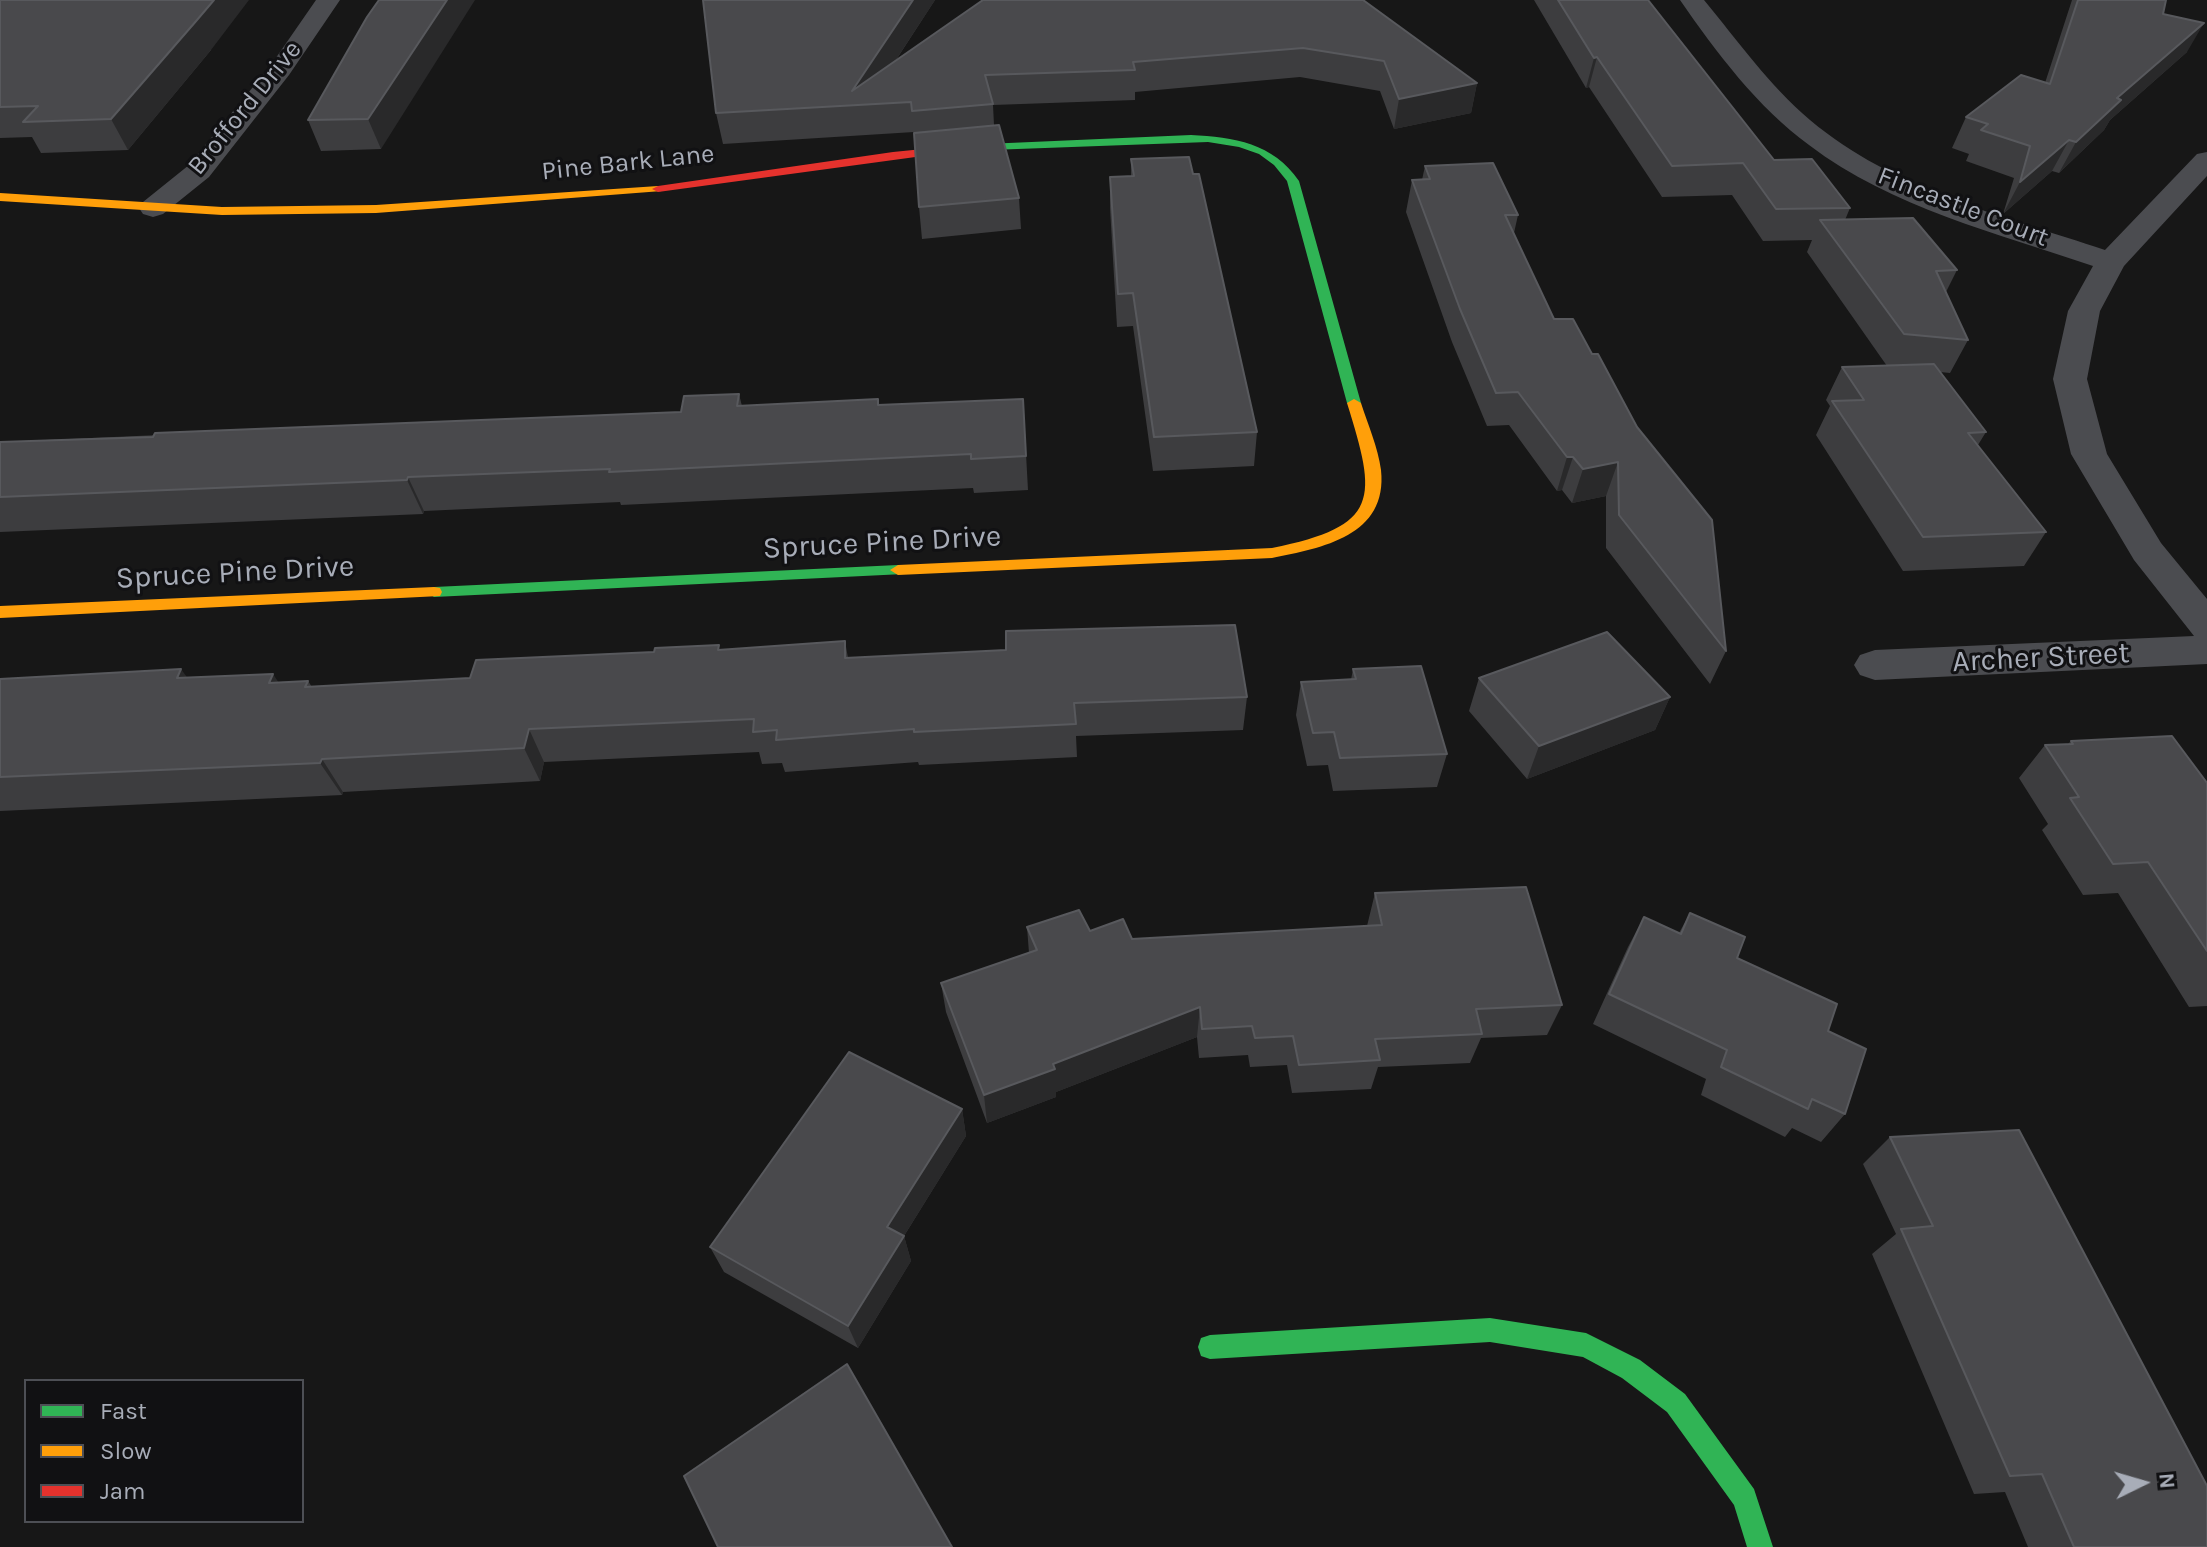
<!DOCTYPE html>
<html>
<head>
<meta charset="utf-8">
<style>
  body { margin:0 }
  #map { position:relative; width:2207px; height:1547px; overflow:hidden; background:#171717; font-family:Karla,sans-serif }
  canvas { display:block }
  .legend { position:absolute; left:24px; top:1379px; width:280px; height:144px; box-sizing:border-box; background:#111113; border:2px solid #4d4f55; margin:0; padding:10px 14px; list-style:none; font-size:24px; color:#a8adb8 }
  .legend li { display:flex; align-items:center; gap:16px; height:40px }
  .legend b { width:40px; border:2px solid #4d4f55 }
  .north { position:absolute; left:2103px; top:1443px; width:80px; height:80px; -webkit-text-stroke:6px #111113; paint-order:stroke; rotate:85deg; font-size:22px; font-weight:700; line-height:32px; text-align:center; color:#a8adb8 }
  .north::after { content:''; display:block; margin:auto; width:28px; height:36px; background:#a8adb8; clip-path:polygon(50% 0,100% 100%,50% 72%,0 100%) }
</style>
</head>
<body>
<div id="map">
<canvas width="2207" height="1547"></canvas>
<ul class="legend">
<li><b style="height:10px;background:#30b455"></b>Fast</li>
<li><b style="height:10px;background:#ff9f0a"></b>Slow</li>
<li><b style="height:10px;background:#e5322d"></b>Jam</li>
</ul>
<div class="north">N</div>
</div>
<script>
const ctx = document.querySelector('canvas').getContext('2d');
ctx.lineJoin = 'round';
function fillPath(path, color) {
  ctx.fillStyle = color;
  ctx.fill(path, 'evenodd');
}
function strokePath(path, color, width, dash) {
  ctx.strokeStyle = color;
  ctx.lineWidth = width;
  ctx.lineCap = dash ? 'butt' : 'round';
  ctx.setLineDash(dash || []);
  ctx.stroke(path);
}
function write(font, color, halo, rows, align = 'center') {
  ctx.font = font + ' Karla,sans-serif';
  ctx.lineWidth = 6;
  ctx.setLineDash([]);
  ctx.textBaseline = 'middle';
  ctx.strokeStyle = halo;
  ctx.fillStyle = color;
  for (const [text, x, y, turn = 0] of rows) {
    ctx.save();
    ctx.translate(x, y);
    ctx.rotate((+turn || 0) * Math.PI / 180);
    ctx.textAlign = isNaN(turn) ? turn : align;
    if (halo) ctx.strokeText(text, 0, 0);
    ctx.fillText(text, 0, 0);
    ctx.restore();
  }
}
fillPath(new Path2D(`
  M 316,0 L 340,0 L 289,75 L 209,177 L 163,214 L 153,217 L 143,214 L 139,208 L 143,202 L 189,165 L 271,65 Z
  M 1680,0 L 1704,0 C 1738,41 1769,85 1810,120 C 1893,190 2004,216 2105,250 L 2197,154 L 2207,152 L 2207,176 L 2124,266 L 2100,311 L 2087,379 L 2107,454 L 2161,543 L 2207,599 L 2207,664 L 1875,680 L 1860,675 L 1854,665 L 1860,655 L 1875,650 L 2194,636 L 2134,560 L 2071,454 L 2053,379 L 2068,311 L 2093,266 C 1997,233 1892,208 1809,145 C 1758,108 1716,52 1680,0 Z`), '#4b4c50');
fillPath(new Path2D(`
  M 1191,135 C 1234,137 1273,143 1299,181 L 1361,403 L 1359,406 L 1354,407 L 1347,403 L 1287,181 L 1274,165 L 1259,154 L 1239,147 L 1208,142 L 963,151 L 957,148 L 963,145 Z
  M 898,565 L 906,570 L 904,574 L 434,597 L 426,592 L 434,587 Z
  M 1490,1318 L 1586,1333 L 1640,1360 L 1685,1394 L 1754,1489 L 1773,1547 L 1747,1547 L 1734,1505 L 1667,1412 L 1622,1378 L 1583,1357 L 1490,1342 L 1210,1359 L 1201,1356 L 1198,1347 L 1201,1338 L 1210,1335 Z`), '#30b455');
fillPath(new Path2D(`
  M 658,186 L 662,187 L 662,191 L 376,213 L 222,215 L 0,201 L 0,193 L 222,207 L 376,205 Z
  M 1354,399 L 1361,403 C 1368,425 1378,447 1381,470 C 1388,536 1322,548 1272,558 L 898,575 L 890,570 L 898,565 L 1272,548 C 1381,526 1377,499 1347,403 Z
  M 434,587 L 440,588 L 442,592 L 440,596 L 0,618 L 0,606 Z`), '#ff9f0a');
fillPath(new Path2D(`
  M 963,145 L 969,148 L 967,150 L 658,192 L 652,189 L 658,186 L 893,152 Z`), '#e5322d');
fillPath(new Path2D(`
  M 0,0 L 211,50 L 128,150 L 41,153 L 32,137 L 0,138 Z
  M 379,0 L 381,149 L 321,151 L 308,120 Z
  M 703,0 L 935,0 L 896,60 L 1363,0 L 1477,83 L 1471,113 L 1394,129 L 1380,91 L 1300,77 L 1135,92 L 1135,100 L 993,105 L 994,125 L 1019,198 L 1021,229 L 922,239 L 919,207 L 914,132 L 723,144 L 716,113 Z
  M 1534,0 L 1648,0 L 1774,160 L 1850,208 L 1845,220 L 1957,270 L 1946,292 L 1968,340 L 1950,373 L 1940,372 L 1986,432 L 1978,445 L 2046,532 L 2024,566 L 1903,571 L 1816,435 L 1830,406 L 1826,400 L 1842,367 L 1887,366 L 1807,252 L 1812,240 L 1763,241 L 1732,195 L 1662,197 L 1589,87 L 1586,88 Z
  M 2072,0 L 2166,0 L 2163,14 L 2187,52 L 2110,120 L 2104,130 L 2059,173 L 2052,171 L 2003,214 L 2014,178 L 1966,161 L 1969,154 L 1952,148 L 1966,117 L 2045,83 Z
  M 1131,159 L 1257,432 L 1254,466 L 1153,471 L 1133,326 L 1117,327 L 1110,208 L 1110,177 L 1131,176 Z
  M 1425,166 L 1518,215 L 1514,233 L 1554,319 L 1726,651 L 1710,684 L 1606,548 L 1606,496 L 1572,503 L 1562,490 L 1557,491 L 1509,425 L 1487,426 L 1452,342 L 1406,212 L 1412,180 L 1422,180 Z
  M 739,394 L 742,406 L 878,399 L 879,405 L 1023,399 L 1028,490 L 974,493 L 973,488 L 621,505 L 620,502 L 424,511 L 423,514 L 0,532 L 0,442 L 681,412 Z
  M 845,641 L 848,658 L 1247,697 L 1243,730 L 1076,736 L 1077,757 L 919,765 L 918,762 L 785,772 L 782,763 L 762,764 L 759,752 L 544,762 L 540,781 L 343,792 L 342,795 L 0,811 L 0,679 L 187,678 L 279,682 L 308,681 L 312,687 L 470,678 L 720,650 Z
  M 1353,669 L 1447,754 L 1437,787 L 1333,791 L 1328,765 L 1307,766 L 1296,715 L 1301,682 L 1351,680 Z
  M 1479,678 L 1670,697 L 1655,730 L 1527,779 L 1469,711 Z
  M 2071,741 L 2207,783 L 2207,1006 L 2189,1007 L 2118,893 L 2083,895 L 2042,830 L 2048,824 L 2019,778 L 2045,745 L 2068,744 Z
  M 1375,893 L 1562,1005 L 1547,1035 L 1481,1038 L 1470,1063 L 1378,1067 L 1371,1089 L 1292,1093 L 1287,1065 L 1250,1067 L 1248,1055 L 1199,1058 L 1197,1037 L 1056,1092 L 1056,1097 L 987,1123 L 946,1012 L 941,983 L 1029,953 L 1027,927 L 1090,931 L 1132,939 L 1367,926 Z
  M 1690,913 L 1737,958 L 1828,1031 L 1845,1114 L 1821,1142 L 1792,1128 L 1785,1137 L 1701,1095 L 1706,1079 L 1593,1024 L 1628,947 L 1644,917 L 1679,933 Z
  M 962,1109 L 966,1136 L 904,1236 L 911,1261 L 858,1348 L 724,1272 L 710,1247 Z
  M 1890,1137 L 2207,1547 L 2028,1547 L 2005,1492 L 1974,1494 L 1872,1254 L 1896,1234 L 1863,1164 Z`), '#3d3d3f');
fillPath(new Path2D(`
  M 214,0 L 249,0 L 211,50 L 128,150 L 111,119 Z
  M 447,0 L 475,0 L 381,149 L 368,119 Z
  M 913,0 L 935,0 L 867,104 L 852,91 Z
  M 2204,23 L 2187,52 L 2110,120 L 2104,130 L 2059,173 L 2076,142 L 2117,98 Z
  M 1597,57 L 1589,87 L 1586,88 L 1594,58 Z
  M 1477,83 L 1471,113 L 1394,129 L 1399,99 Z
  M 2069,140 L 2052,171 L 2003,214 L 2020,182 Z
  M 1567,457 L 1573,457 L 1562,490 L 1557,491 Z
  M 1618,462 L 1606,496 L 1572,503 L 1583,469 Z
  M 408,477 L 424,511 L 423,514 L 407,480 Z
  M 181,669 L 205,702 L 177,678 Z
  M 273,674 L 295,707 L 269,683 Z
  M 1670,697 L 1655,730 L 1527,779 L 1539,746 Z
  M 529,729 L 544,762 L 540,781 L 524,748 Z
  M 322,759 L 343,792 L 342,795 L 320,763 Z
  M 1200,1007 L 1197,1037 L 1056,1092 L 1056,1097 L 987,1123 L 984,1095 L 1053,1064 Z
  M 962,1109 L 966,1136 L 894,1252 L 887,1227 Z
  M 904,1236 L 911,1261 L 858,1348 L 848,1326 Z`), '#29292a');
const building = new Path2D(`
  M 0,0 L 214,0 L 197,20 L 111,119 L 23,122 L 38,106 L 0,107 Z
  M 379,0 L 447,0 L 368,119 L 308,120 L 367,17 Z
  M 703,0 L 913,0 L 852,91 L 983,0 L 1363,0 L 1477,83 L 1399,99 L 1384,61 L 1303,48 L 1133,62 L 1135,70 L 985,75 L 993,104 L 912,111 L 911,102 L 716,113 Z
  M 1558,0 L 1648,0 L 1774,160 L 1812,159 L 1850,208 L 1776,209 L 1743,163 L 1672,166 L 1597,57 L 1594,58 Z
  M 2078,0 L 2166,0 L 2163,14 L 2204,23 L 2117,98 L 2121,100 L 2076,142 L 2069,140 L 2020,182 L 2030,146 L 1981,130 L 1988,124 L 1966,117 L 2021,75 L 2050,84 Z
  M 999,125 L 1019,198 L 919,207 L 914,133 Z
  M 1189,157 L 1193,174 L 1199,174 L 1257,432 L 1154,437 L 1133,293 L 1118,294 L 1110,177 L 1134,176 L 1131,159 Z
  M 1493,163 L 1518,215 L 1505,215 L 1554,319 L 1573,319 L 1592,354 L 1598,354 L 1637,427 L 1712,520 L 1726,651 L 1619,515 L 1618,462 L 1583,469 L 1573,457 L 1567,457 L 1518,392 L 1496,393 L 1460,309 L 1412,180 L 1430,179 L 1425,166 Z
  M 1913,218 L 1957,270 L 1936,271 L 1968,340 L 1904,334 L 1820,220 Z
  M 1934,364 L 1986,432 L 1968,433 L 2046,532 L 1923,537 L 1832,401 L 1864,400 L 1842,367 Z
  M 739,394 L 737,406 L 878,399 L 878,405 L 1023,399 L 1026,456 L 971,459 L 971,454 L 609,472 L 610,469 L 408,477 L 407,480 L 0,497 L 0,442 L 153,437 L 155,433 L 681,412 L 684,396 Z
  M 1235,625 L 1247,697 L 1074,703 L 1076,724 L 914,732 L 914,729 L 776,740 L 777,730 L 753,732 L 754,719 L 529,729 L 524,748 L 322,759 L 320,763 L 0,777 L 0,679 L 181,669 L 177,678 L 273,674 L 269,683 L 308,681 L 305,687 L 470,678 L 476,660 L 654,652 L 655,648 L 719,645 L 718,650 L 845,641 L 845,658 L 1006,650 L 1006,631 Z
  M 1607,632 L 1670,697 L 1539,746 L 1479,678 Z
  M 1421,666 L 1447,754 L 1340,758 L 1334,732 L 1313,733 L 1301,682 L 1356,679 L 1353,669 Z
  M 2172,736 L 2207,783 L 2207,951 L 2148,862 L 2113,864 L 2070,798 L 2079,797 L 2045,745 L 2073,744 L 2071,741 Z
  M 1526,887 L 1562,1005 L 1476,1009 L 1482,1034 L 1375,1039 L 1380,1060 L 1299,1065 L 1293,1036 L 1255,1038 L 1252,1026 L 1202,1029 L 1200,1007 L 1053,1064 L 1055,1069 L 984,1095 L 941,983 L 1037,950 L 1027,927 L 1079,910 L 1090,931 L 1123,919 L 1132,939 L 1382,925 L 1375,893 Z
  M 1690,913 L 1745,937 L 1737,958 L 1837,1004 L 1828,1031 L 1866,1049 L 1845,1114 L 1812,1099 L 1808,1109 L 1721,1067 L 1727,1050 L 1609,994 L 1644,917 L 1681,934 Z
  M 849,1052 L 962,1109 L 887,1227 L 904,1236 L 848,1326 L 710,1247 Z
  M 2019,1130 L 2207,1486 L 2207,1547 L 2074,1547 L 2042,1474 L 2010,1476 L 1901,1229 L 1933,1226 L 1890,1137 Z
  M 847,1364 L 952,1547 L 718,1547 L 684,1476 Z`);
fillPath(building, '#49494c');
strokePath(building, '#58595d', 2);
write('26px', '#a8adb8', '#111113', [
  ["Brofford Drive",245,108,-51],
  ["Pine Bark Lane",628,163,-6],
  ["Fincastle Court",1963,207,21]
]);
write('30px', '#a8adb8', '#111113', [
  ["Spruce Pine Drive",882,543,-3],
  ["Spruce Pine Drive",235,573,-3],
  ["Archer Street",2041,658,-3]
]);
</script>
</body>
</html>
